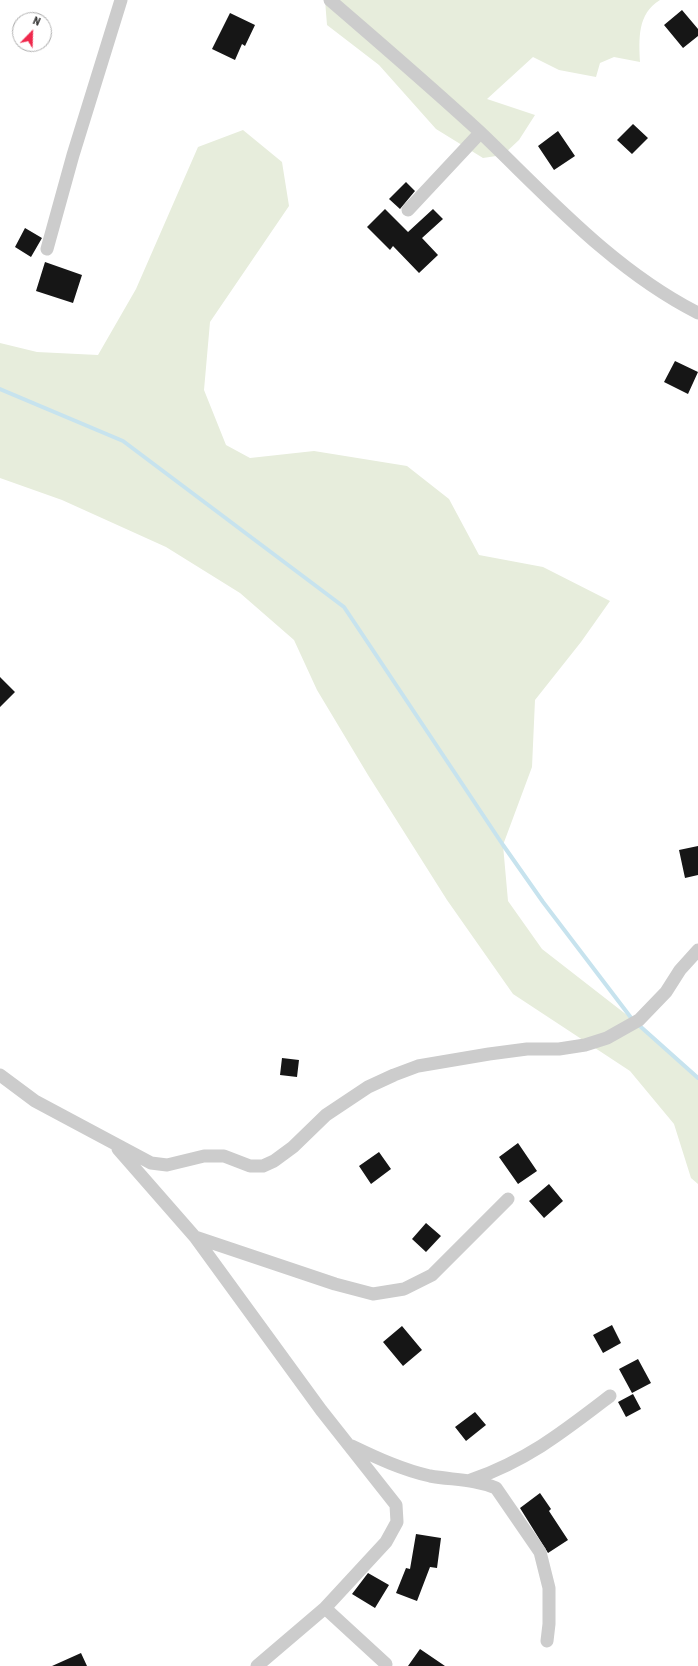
<!DOCTYPE html>
<html>
<head>
<meta charset="utf-8">
<style>
  body { margin:0 }
  #map { position:relative; width:698px; height:1666px; overflow:hidden; background:#fff; font-family:"Roboto Condensed",sans-serif }
  canvas { display:block }
  .north { position:absolute; left:12px; top:12px; width:40px; height:40px; box-sizing:border-box; background:#fff; border:1px solid #acacac; border-radius:50%; rotate:23deg; font-size:11px; font-weight:700; line-height:16px; text-align:center; color:#2f2f2f }
  .north::after { content:''; display:block; margin:auto; width:14px; height:18px; background:#ef284c; clip-path:polygon(50% 0,100% 100%,50% 72%,0 100%) }
</style>
</head>
<body>
<div id="map">
<canvas width="698" height="1666"></canvas>
<div class="north">N</div>
</div>
<script>
const ctx = document.querySelector('canvas').getContext('2d');
ctx.lineJoin = 'round';
function fillPath(path, color) {
  ctx.fillStyle = color;
  ctx.fill(path, 'evenodd');
}
function strokePath(path, color, width, dash) {
  ctx.strokeStyle = color;
  ctx.lineWidth = width;
  ctx.lineCap = dash ? 'butt' : 'round';
  ctx.setLineDash(dash || []);
  ctx.stroke(path);
}
fillPath(new Path2D(`
  M 325,0 L 660,0 C 637,14 639,39 640,62 L 614,57 L 600,63 L 596,77 L 559,70 L 533,57 L 487,99 L 535,115 L 519,140 L 503,155 L 483,158 L 436,129 L 379,65 L 327,25 Z
  M 243,130 L 282,162 L 289,206 L 210,322 L 204,390 L 226,445 L 250,458 L 314,451 L 407,466 L 449,499 L 479,555 L 543,567 L 610,601 L 581,642 L 535,700 L 532,767 L 503,845 L 508,901 L 542,949 L 632,1019 L 698,1078 L 698,1184 L 691,1178 L 674,1124 L 630,1071 L 513,994 L 447,900 L 368,775 L 317,690 L 294,640 L 240,593 L 166,547 L 62,500 L 0,478 L 0,343 L 37,352 L 98,355 L 136,289 L 198,147 Z`), '#e7eddc');
strokePath(new Path2D(`
  M 0,389 L 123,441 L 344,607 L 503,845 L 543,902 L 632,1019 L 698,1078`), '#c7e3ee', 4);
fillPath(new Path2D(`
  M 682,10 L 698,29 L 698,36 L 683,48 L 664,25 Z
  M 230,13 L 255,25 L 245,46 L 242,44 L 235,60 L 212,49 Z
  M 633,124 L 648,138 L 632,154 L 617,140 Z
  M 558,131 L 575,156 L 554,170 L 538,146 Z
  M 406,182 L 415,191 L 400,209 L 389,199 Z
  M 385,209 L 408,232 L 433,209 L 443,219 L 422,238 L 438,255 L 419,273 L 393,246 L 390,250 L 367,227 Z
  M 25,228 L 42,238 L 31,257 L 15,247 Z
  M 45,262 L 82,275 L 73,303 L 36,291 Z
  M 675,361 L 698,372 L 688,394 L 664,382 Z
  M 0,677 L 15,692 L 0,707 Z
  M 698,846 L 698,875 L 685,878 L 679,850 Z
  M 282,1058 L 299,1060 L 297,1077 L 280,1075 Z
  M 518,1143 L 537,1171 L 518,1184 L 499,1157 Z
  M 379,1152 L 391,1169 L 371,1184 L 359,1166 Z
  M 549,1184 L 563,1201 L 544,1218 L 529,1201 Z
  M 426,1223 L 441,1236 L 426,1252 L 412,1239 Z
  M 612,1325 L 621,1343 L 603,1353 L 593,1335 Z
  M 402,1326 L 422,1350 L 403,1366 L 383,1342 Z
  M 638,1359 L 651,1383 L 632,1393 L 619,1369 Z
  M 633,1394 L 641,1409 L 626,1417 L 618,1402 Z
  M 475,1412 L 486,1425 L 466,1441 L 455,1427 Z
  M 540,1493 L 551,1509 L 549,1511 L 568,1540 L 548,1553 L 520,1508 Z
  M 416,1534 L 441,1538 L 437,1568 L 430,1567 L 417,1601 L 396,1593 L 406,1568 L 410,1569 Z
  M 368,1573 L 389,1585 L 375,1608 L 352,1594 Z
  M 420,1649 L 445,1666 L 408,1666 Z
  M 81,1653 L 87,1666 L 52,1666 Z`), '#161616');
strokePath(new Path2D(`
  M 330,0 C 380,43 431,87 480,132 C 548,197 613,270 698,313
  M 408,210 L 480,133
  M 47,249 L 73,155 L 121,0
  M 0,1075 L 35,1101 L 151,1163 L 167,1165 L 204,1156 L 224,1156 L 250,1166 L 263,1166 L 274,1161 L 293,1147 L 326,1115 L 368,1087 L 394,1075 L 418,1066 L 489,1054 L 527,1049 L 559,1049 L 585,1045 L 607,1038 L 639,1020 L 666,992 L 680,970 L 698,950
  M 118,1149 L 195,1237 L 321,1410 L 396,1505 L 397,1522 L 386,1542 L 325,1608 L 257,1666
  M 195,1237 L 335,1284 L 373,1294 L 404,1289 L 432,1275 L 508,1199
  M 352,1446 C 377,1458 403,1470 430,1476 C 452,1480 475,1479 496,1488 L 540,1552 L 549,1588 L 549,1624 L 547,1641
  M 471,1480 C 528,1460 563,1432 610,1396
  M 325,1608 L 386,1664`), '#ccc', 13);
</script>
</body>
</html>
